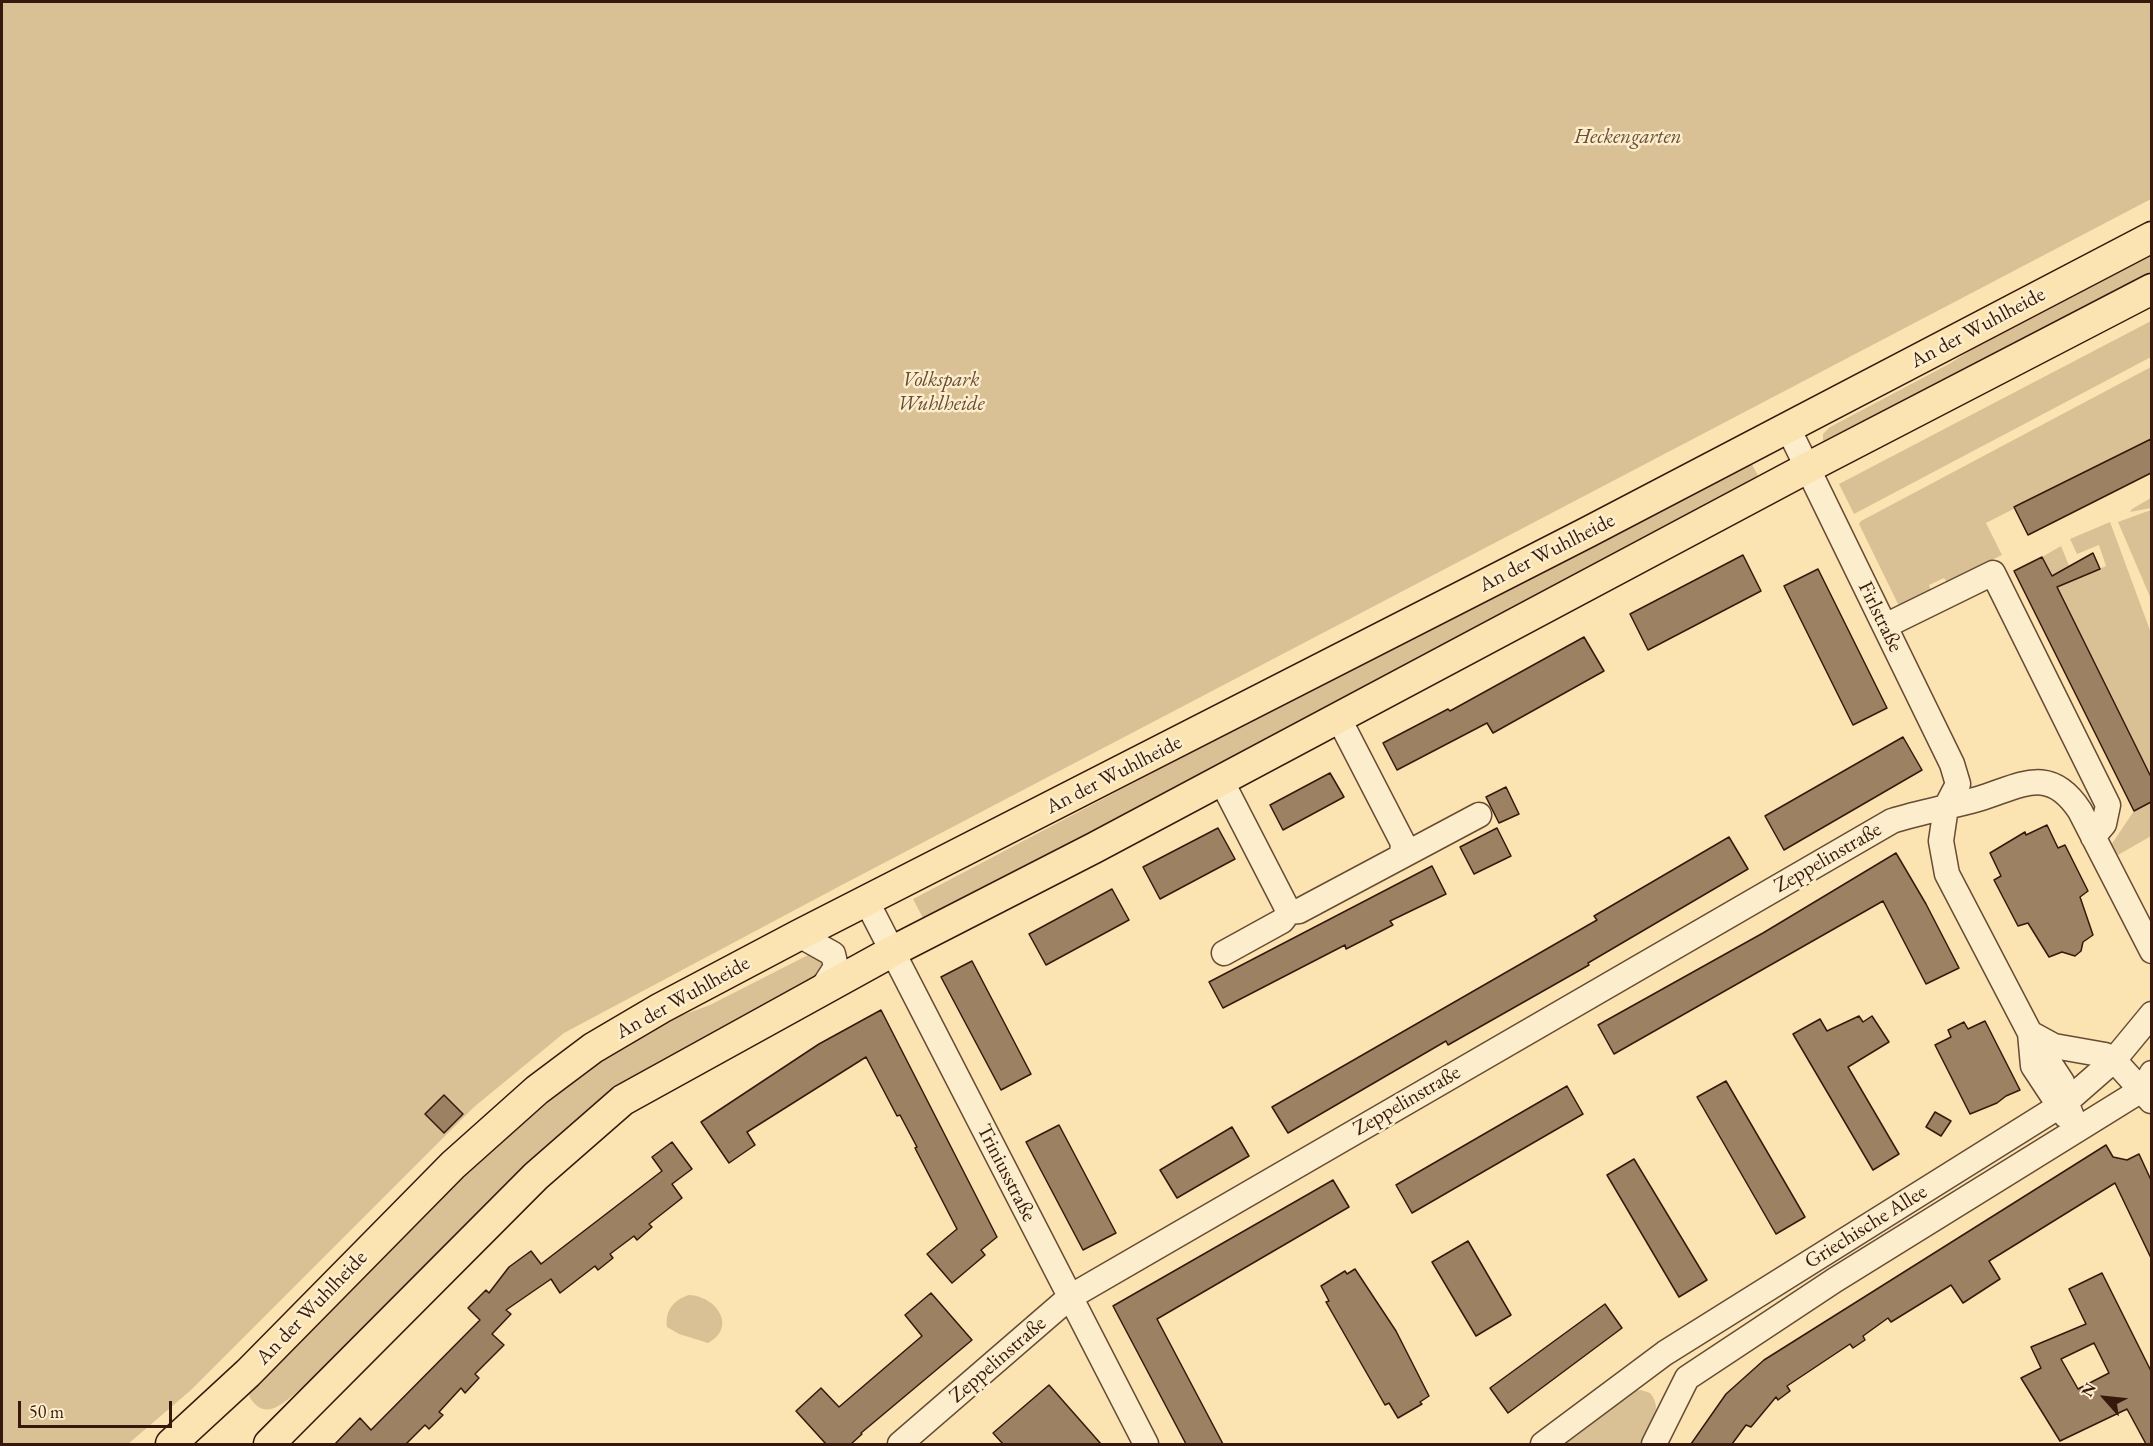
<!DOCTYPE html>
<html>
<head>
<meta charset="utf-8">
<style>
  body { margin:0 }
  #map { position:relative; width:2153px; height:1446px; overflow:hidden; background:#fbe4b1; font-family:"EB Garamond",serif }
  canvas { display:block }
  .frame { position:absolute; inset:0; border:3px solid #36180c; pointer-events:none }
  .north { position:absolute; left:2075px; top:1368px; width:60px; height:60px; -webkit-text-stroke:4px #fcedcc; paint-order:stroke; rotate:297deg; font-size:16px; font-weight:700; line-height:24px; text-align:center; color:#36180c }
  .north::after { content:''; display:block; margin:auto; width:21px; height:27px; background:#36180c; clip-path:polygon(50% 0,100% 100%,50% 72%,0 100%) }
  .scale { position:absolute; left:18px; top:1401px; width:154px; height:27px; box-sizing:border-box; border:3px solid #36180c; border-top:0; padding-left:8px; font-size:18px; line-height:21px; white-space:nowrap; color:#36180c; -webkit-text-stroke:4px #fcedcc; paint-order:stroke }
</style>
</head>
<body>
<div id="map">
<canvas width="2153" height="1446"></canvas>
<div class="frame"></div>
<div class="north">N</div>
<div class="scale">50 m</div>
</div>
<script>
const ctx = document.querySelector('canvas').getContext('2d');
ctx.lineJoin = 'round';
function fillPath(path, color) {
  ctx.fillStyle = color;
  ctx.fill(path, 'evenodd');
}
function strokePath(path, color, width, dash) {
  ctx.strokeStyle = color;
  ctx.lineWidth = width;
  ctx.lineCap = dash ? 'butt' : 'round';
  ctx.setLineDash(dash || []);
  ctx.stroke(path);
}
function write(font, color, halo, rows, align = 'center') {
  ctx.font = font + ' "EB Garamond",serif';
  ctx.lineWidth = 5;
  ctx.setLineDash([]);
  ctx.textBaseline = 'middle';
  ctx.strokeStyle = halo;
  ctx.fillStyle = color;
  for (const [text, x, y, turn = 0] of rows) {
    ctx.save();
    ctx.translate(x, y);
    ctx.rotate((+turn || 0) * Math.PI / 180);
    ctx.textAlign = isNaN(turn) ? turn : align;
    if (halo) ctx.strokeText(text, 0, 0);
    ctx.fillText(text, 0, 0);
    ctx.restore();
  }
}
fillPath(new Path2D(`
  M 2,2 L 2151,2 L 2151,199 L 838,887 L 564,1033 L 474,1107 L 191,1390 L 128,1444 L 2,1444 Z
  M 2151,247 L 2151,274 L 2031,338 L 1823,441 L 1823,434 L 1830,427 L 1949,364 L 2012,324 Z
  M 2151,321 L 2151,357 L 1854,514 L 1839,484 Z
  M 2151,367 L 2151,439 L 1986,523 L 2002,555 L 1947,582 L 1944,578 L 1929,585 L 1931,591 L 1899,606 L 1859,524 L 1861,521 Z
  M 1749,459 L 1760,479 L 924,920 L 913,899 Z
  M 2151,498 L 2151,508 L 2130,512 L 2132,509 Z
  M 2151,510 L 2152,510 L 2151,599 L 2118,522 Z
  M 2110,522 L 2151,633 L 2151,777 L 2042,557 L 2061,546 L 2075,580 L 2106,566 L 2099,545 L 2077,554 L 2070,539 Z
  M 2151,802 L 2151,836 L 2118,855 L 2111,845 L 2134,811 Z
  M 814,952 L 821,955 L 825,967 L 817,977 L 658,1062 L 589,1110 L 511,1178 L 302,1388 C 284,1402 265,1424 249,1396 L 250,1390 L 389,1244 L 546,1095 L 650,1027 L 710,1005 Z
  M 689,1295 C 716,1296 738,1327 708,1343 L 679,1334 L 667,1327 C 665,1311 673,1300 689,1295 Z
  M 1641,1390 L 1650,1393 C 1665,1410 1648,1428 1640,1444 L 1559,1444 L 1633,1391 Z`), '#dac195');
const building = new Path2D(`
  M 2151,439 L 2151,473 L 2028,535 L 2014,507 Z
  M 2093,553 L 2100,569 L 2057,587 L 2151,777 L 2151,802 L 2134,811 L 2014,571 L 2042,557 L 2052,576 Z
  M 1743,555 L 1761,591 L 1648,650 L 1630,614 Z
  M 1818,569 L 1887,708 L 1853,725 L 1784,586 Z
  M 1584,637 L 1604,671 L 1493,733 L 1487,723 L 1397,770 L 1383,743 L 1448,709 L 1450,711 Z
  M 1903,737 L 1922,770 L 1784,850 L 1765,816 Z
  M 1330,773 L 1344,797 L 1283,830 L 1270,805 Z
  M 1506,787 L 1519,814 L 1499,823 L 1486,797 Z
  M 2047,825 L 2058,848 L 2065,845 L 2088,891 L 2080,897 L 2093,935 L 2083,942 L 2081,951 L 2075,956 L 2062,952 L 2049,957 L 2028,923 L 2018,926 L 1994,880 L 2001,876 L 1990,853 L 2025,832 L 2026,835 Z
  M 1218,828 L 1235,859 L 1160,899 L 1143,867 Z
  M 1497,828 L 1511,856 L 1474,874 L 1460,847 Z
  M 1729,837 L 1748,869 L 1588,963 L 1589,965 L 1448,1045 L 1446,1041 L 1288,1133 L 1272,1107 L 1597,920 L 1594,916 Z
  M 1896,853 L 1926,904 L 1959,968 L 1926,984 L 1883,901 L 1614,1054 L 1598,1025 L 1763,933 Z
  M 1432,866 L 1446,894 L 1390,921 L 1393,925 L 1346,949 L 1345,945 L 1223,1008 L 1209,982 Z
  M 1112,889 L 1129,920 L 1046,965 L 1029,934 Z
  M 972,961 L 1031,1074 L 1001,1090 L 941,977 Z
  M 881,1010 L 997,1237 L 981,1250 L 985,1255 L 952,1283 L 927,1254 L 957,1229 L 915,1148 L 917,1147 L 900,1115 L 897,1116 L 866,1057 L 747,1132 L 755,1145 L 729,1163 L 701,1122 L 819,1044 Z
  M 1859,1016 L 1863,1022 L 1872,1016 L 1889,1042 L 1848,1067 L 1899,1154 L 1873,1170 L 1793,1034 L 1820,1019 L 1827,1031 Z
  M 1985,1021 L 2020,1090 L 2006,1096 L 1997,1103 L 1970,1114 L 1935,1045 L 1951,1037 L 1948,1030 L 1964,1022 L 1968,1029 Z
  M 1726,1081 L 1805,1217 L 1776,1234 L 1697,1097 Z
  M 1567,1086 L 1583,1114 L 1412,1213 L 1396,1185 Z
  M 444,1095 L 463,1114 L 444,1133 L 425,1114 Z
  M 1935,1112 L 1951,1121 L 1941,1136 L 1926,1127 Z
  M 1059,1125 L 1116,1233 L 1083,1250 L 1026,1142 Z
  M 1232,1127 L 1249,1156 L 1177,1198 L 1160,1170 Z
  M 672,1142 L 692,1169 L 672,1184 L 682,1198 L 649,1224 L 652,1227 L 637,1240 L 634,1236 L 610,1254 L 613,1258 L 598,1270 L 595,1266 L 560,1293 L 551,1279 L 506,1310 L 511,1314 L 492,1334 L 504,1345 L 475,1374 L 479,1378 L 465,1393 L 461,1388 L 439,1412 L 443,1415 L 429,1429 L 425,1425 L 406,1444 L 335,1444 L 360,1418 L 371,1430 L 480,1320 L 468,1308 L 486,1290 L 489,1293 L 509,1267 L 531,1251 L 541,1264 L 662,1171 L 652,1157 Z
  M 2106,1145 L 2113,1157 L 2127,1160 L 2139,1154 L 2151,1180 L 2151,1258 L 2115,1183 L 1989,1261 L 2000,1279 L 1963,1303 L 1951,1285 L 1891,1322 L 1888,1318 L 1863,1336 L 1865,1340 L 1853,1348 L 1850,1344 L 1787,1386 L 1790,1391 L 1778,1400 L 1776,1397 L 1751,1427 L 1746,1425 L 1732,1444 L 1691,1444 L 1726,1394 L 1764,1360 Z
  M 1634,1159 L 1707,1280 L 1679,1297 L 1607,1175 Z
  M 1333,1180 L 1349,1207 L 1157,1319 L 1223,1444 L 1186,1444 L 1113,1306 Z
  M 1468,1241 L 1511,1315 L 1476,1336 L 1432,1262 Z
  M 1355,1269 L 1396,1331 L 1429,1396 L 1420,1402 L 1422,1404 L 1398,1418 L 1389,1403 L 1385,1405 L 1326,1302 L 1329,1301 L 1321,1286 L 1345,1271 L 1347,1274 Z
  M 2102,1273 L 2151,1371 L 2151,1444 L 2146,1444 L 2127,1409 L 2060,1441 L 2021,1378 L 2041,1368 L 2031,1347 L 2086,1324 L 2069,1289 ZM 2094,1343 L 2109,1373 L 2078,1389 L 2061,1359 Z
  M 931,1293 L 972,1340 L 861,1433 L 862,1434 L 851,1444 L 826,1444 L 796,1411 L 821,1388 L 839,1407 L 922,1336 L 905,1315 Z
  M 1605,1304 L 1622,1328 L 1508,1413 L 1490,1388 Z
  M 1049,1385 L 1101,1444 L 1003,1444 L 993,1433 Z`);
fillPath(building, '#9c8262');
strokePath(building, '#36180c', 1.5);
const minor = new Path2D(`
  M 1788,428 L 1952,764 L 1958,784 L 1946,807 L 1941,841 L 1947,874 L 2030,1033 L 2062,1082 L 2066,1102 L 2077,1129
  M 1885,626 L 1993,573 L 2108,805 L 2104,824 L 2093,837
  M 1338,717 L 1403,843 L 1402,855
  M 1221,780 L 1289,912
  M 867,902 L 1146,1444
  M 799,935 L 833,954 L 836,967 L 821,990
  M 1224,953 L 1282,921 L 1289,912 L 1299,911 L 1479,815
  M 2030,1033 L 2033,1066 L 2066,1116
  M 2032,1034 L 2054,1046 L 2105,1055 L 2114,1060 L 2151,1101
  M 900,1444 L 1070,1297 L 1892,821 C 1920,812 1950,807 1978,799 C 2019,787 2049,763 2080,811 L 2152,951
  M 1543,1444 L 1665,1353 L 2066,1102 L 2114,1060 L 2152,1014
  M 1654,1444 L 1687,1378 L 1835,1280 L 2143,1089 L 2152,1073`);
const major = new Path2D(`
  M 171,1444 L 248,1373 L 453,1165 L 537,1090 L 593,1048 L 661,1008 L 799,935 L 1588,532 L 2152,237
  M 269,1444 L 536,1176 L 623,1100 L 893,951 L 1094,848 L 1807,468 L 2152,289`);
strokePath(minor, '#674b35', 27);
strokePath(major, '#36180c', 33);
strokePath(minor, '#fcedcc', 24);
strokePath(major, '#fbe4b1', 30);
write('italic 21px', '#674b35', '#fcedcc', [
  ["Heckengarten",1628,137],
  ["Volkspark",941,380],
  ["Wuhlheide",941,404]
]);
write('21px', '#36180c', '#fcedcc', [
  ["An der Wuhlheide",1978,328,-28],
  ["An der Wuhlheide",1547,553,-27],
  ["Firlstraße",1880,617,64],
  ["An der Wuhlheide",1114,775,-27],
  ["Zeppelinstraße",1828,858,-30],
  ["An der Wuhlheide",683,998,-29],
  ["Zeppelinstraße",1407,1101,-30],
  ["Triniusstraße",1006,1173,63],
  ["Griechische Allee",1866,1227,-32],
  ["An der Wuhlheide",312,1308,-46],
  ["Zeppelinstraße",998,1360,-41]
]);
</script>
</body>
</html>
